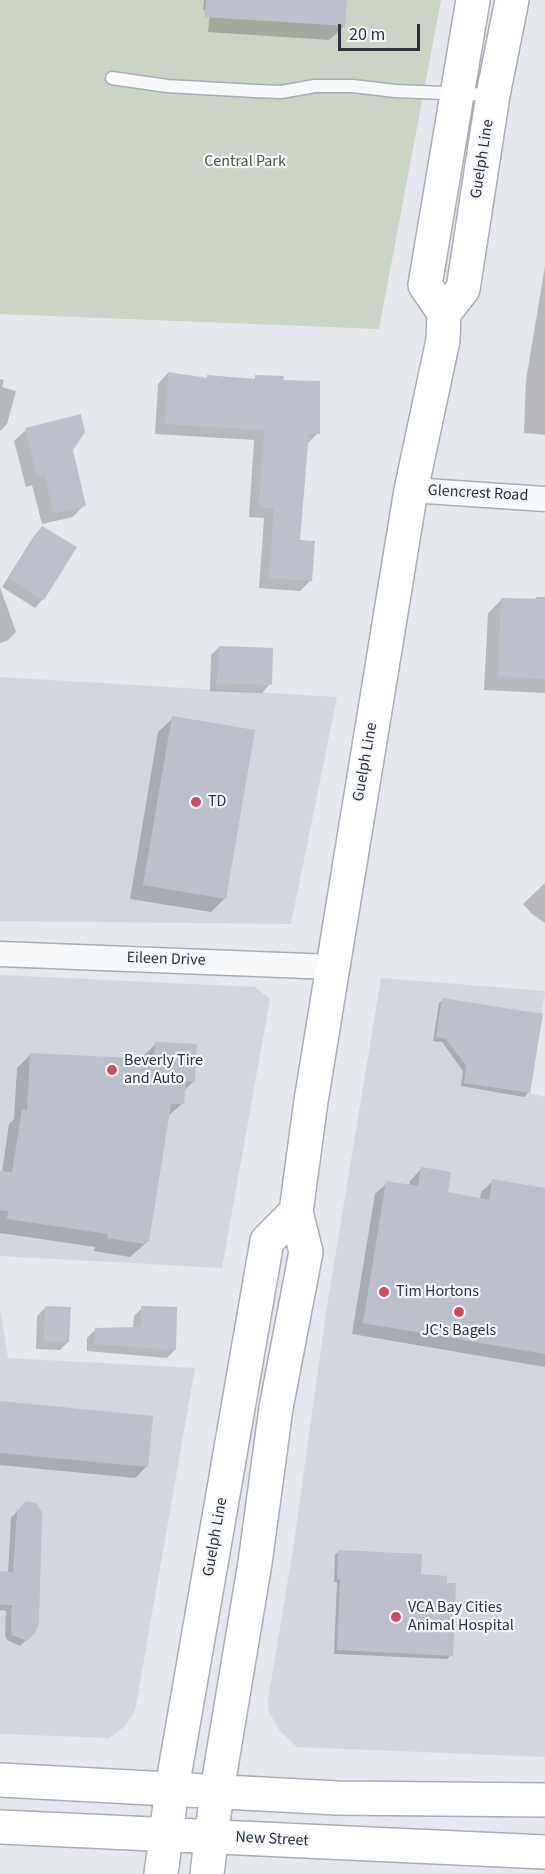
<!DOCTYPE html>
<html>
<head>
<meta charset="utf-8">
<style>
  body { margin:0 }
  #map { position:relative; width:545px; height:1874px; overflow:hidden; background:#e4e7ec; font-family:"Source Sans 3",sans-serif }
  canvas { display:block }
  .scale { position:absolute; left:338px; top:24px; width:82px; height:27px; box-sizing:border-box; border:3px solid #2b3445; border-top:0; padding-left:8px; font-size:18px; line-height:21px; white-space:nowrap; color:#2b3445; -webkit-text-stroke:4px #f4f6f9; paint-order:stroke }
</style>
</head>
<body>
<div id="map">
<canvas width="545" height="1874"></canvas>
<div class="scale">20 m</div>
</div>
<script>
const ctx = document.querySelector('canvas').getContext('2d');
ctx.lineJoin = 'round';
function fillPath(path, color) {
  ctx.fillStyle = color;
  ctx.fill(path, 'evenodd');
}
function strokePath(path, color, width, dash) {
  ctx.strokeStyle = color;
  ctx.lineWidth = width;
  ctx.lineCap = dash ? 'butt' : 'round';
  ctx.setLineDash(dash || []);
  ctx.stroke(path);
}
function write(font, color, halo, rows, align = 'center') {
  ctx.font = font + ' "Source Sans 3",sans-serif';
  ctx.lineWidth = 4.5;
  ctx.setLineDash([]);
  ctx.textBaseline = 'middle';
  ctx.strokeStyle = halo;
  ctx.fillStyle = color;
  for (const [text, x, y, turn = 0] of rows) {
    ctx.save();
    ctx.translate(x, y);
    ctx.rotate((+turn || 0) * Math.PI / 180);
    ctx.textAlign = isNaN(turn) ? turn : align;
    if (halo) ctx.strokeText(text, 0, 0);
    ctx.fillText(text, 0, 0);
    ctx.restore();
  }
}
fillPath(new Path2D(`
  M 0,677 L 337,697 L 291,924 L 0,921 Z
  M 0,975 L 255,987 L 270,999 L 222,1268 L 0,1256 Z
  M 381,978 L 545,991 L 530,1093 L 545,1097 L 545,1757 L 297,1747 L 280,1731 L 269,1712 L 268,1700 L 293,1549 L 327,1306 Z
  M 0,1308 L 8,1358 L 195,1368 L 135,1711 L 124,1727 L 109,1738 L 0,1734 Z`), '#d2d6de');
fillPath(new Path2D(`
  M 0,0 L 441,0 L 379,329 L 0,314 Z`), '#c9d6c5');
fillPath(new Path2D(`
  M 204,0 L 345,0 L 344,26 L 329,40 L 208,32 L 210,11 L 203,10 Z
  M 545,266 L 545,435 L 524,433 L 526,380 Z
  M 168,373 L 205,379 L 208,376 L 253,380 L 256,377 L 282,381 L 318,433 L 307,444 L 298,541 L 310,581 L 300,591 L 259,588 L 264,518 L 249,517 L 254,440 L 155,434 L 158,384 Z
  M 0,379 L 4,380 L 2,387 L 16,391 L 7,424 L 0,431 Z
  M 26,430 L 72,449 L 84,505 L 73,517 L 42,524 L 32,485 L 26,487 L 14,441 Z
  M 42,527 L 43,599 L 35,608 L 2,587 L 34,536 Z
  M 0,587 L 16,632 L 7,641 L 0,643 Z
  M 537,597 L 545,597 L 545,693 L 484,690 L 488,613 L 502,599 L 534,600 Z
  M 219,647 L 270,684 L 262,693 L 210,691 L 211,655 Z
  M 173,718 L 225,898 L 211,912 L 130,899 L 158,732 Z
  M 545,883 L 545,923 L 532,914 L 523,904 Z
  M 443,1000 L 528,1093 L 524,1097 L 461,1086 L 463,1071 L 442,1042 L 433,1041 L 439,1003 Z
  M 156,1044 L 194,1081 L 184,1091 L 183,1103 L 167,1117 L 147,1242 L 130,1257 L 94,1251 L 95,1247 L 0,1233 L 0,1172 L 2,1172 L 9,1124 L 14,1119 L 17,1068 L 30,1055 L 142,1060 L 142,1057 Z
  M 421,1169 L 446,1194 L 480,1200 L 481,1192 L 493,1181 L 545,1190 L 545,1367 L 352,1334 L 375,1194 L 387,1183 L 409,1186 L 410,1181 Z
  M 45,1308 L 68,1342 L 60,1350 L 36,1349 L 37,1316 Z
  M 142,1308 L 175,1350 L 167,1358 L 87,1351 L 87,1338 L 96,1329 L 133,1329 L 134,1316 Z
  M 0,1404 L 146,1467 L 135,1478 L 0,1465 Z
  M 20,1508 L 34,1632 L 20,1646 L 7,1640 L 5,1635 L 6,1611 L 0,1610 L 0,1572 L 8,1573 L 11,1518 Z
  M 339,1551 L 419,1576 L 451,1655 L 447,1659 L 334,1654 L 337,1582 L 334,1582 L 335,1555 Z`), '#0003');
fillPath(new Path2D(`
  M 206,0 L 347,0 L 345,26 L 205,17 Z
  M 168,372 L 207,378 L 207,375 L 255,379 L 255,375 L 284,376 L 283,380 L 320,381 L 320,434 L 309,433 L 300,540 L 315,541 L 312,581 L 269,578 L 274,508 L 259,507 L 264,430 L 165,424 Z
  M 81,414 L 85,432 L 73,450 L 86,506 L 54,514 L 44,474 L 37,476 L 25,428 Z
  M 42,526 L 77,547 L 44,600 L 9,578 Z
  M 501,598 L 545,599 L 545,679 L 498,676 Z
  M 219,646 L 273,648 L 272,685 L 217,683 Z
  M 172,716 L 255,730 L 226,899 L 143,885 Z
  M 442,998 L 543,1014 L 530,1093 L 464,1083 L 466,1066 L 446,1039 L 436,1037 Z
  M 155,1042 L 197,1044 L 195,1081 L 186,1081 L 184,1104 L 171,1104 L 149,1242 L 145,1242 L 144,1244 L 107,1238 L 108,1234 L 7,1219 L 8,1211 L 0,1210 L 0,1171 L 12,1172 L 22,1109 L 27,1110 L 30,1053 L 154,1059 Z
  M 421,1167 L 451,1172 L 448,1192 L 489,1200 L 492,1179 L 545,1188 L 545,1354 L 363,1323 L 386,1181 L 418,1186 Z
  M 45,1306 L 71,1307 L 69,1342 L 44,1341 Z
  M 141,1306 L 177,1307 L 176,1350 L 94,1344 L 95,1328 L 141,1327 Z
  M 0,1401 L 153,1416 L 148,1467 L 0,1453 Z
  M 26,1501 L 36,1503 L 42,1512 L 39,1623 L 35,1633 L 27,1641 L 12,1635 L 11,1628 L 12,1605 L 0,1605 L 0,1571 L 13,1572 L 17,1511 Z
  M 338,1550 L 422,1554 L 421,1574 L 447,1576 L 447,1583 L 456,1583 L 453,1656 L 337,1650 L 340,1579 L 337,1579 Z`), '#bbc0ca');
const service = new Path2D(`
  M 112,78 L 167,86 L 255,91 L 281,92 L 315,86 L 353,86 L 395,91 L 493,95`);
const minor = new Path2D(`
  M 411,490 L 545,499
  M 0,954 L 333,967`);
const secondary = new Path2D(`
  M 444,313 L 425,285 L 473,0
  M 0,1780 L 337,1798 L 545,1800
  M 0,1827 L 545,1852
  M 161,1874 L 172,1788 L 267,1241 L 296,1212
  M 207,1874 L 217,1791 L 255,1563 L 276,1408 L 306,1252 L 296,1212 L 311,1101 L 411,490 L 443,340 L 444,313 L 463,289 L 493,95 L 512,0`);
strokePath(service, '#a9aeb7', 15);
strokePath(minor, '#a9aeb7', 27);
strokePath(secondary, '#a9aeb7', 36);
strokePath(service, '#f7f8fa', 12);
strokePath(minor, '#f7f8fa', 24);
strokePath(secondary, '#fff', 33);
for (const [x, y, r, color] of [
  [196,802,6,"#d1495b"],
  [112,1070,6,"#d1495b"],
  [384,1292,6,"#d1495b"],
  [459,1312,6,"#d1495b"],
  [396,1617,6,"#d1495b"]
]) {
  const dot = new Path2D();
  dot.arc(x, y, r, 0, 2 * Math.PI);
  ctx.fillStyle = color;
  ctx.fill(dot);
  strokePath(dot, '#f4f6f9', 2);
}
write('16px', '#2b3445', '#f4f6f9', [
  ["Guelph Line",483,159,-81],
  ["Glencrest Road",478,494,3],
  ["Guelph Line",366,762,-80],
  ["Eileen Drive",166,960,2],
  ["Guelph Line",216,1537,-80],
  ["New Street",272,1840,3]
]);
write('16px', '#3f6138', '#f4f6f9', [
  ["Central Park",245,162]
]);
write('16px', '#2b3445', '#f4f6f9', [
  ["TD",208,802],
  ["Beverly Tire",124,1061],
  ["and Auto",124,1079],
  ["Tim Hortons",396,1292],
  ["JC's Bagels",459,1331,"center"],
  ["VCA Bay Cities",408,1608],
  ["Animal Hospital",408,1626]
], 'left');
</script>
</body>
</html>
